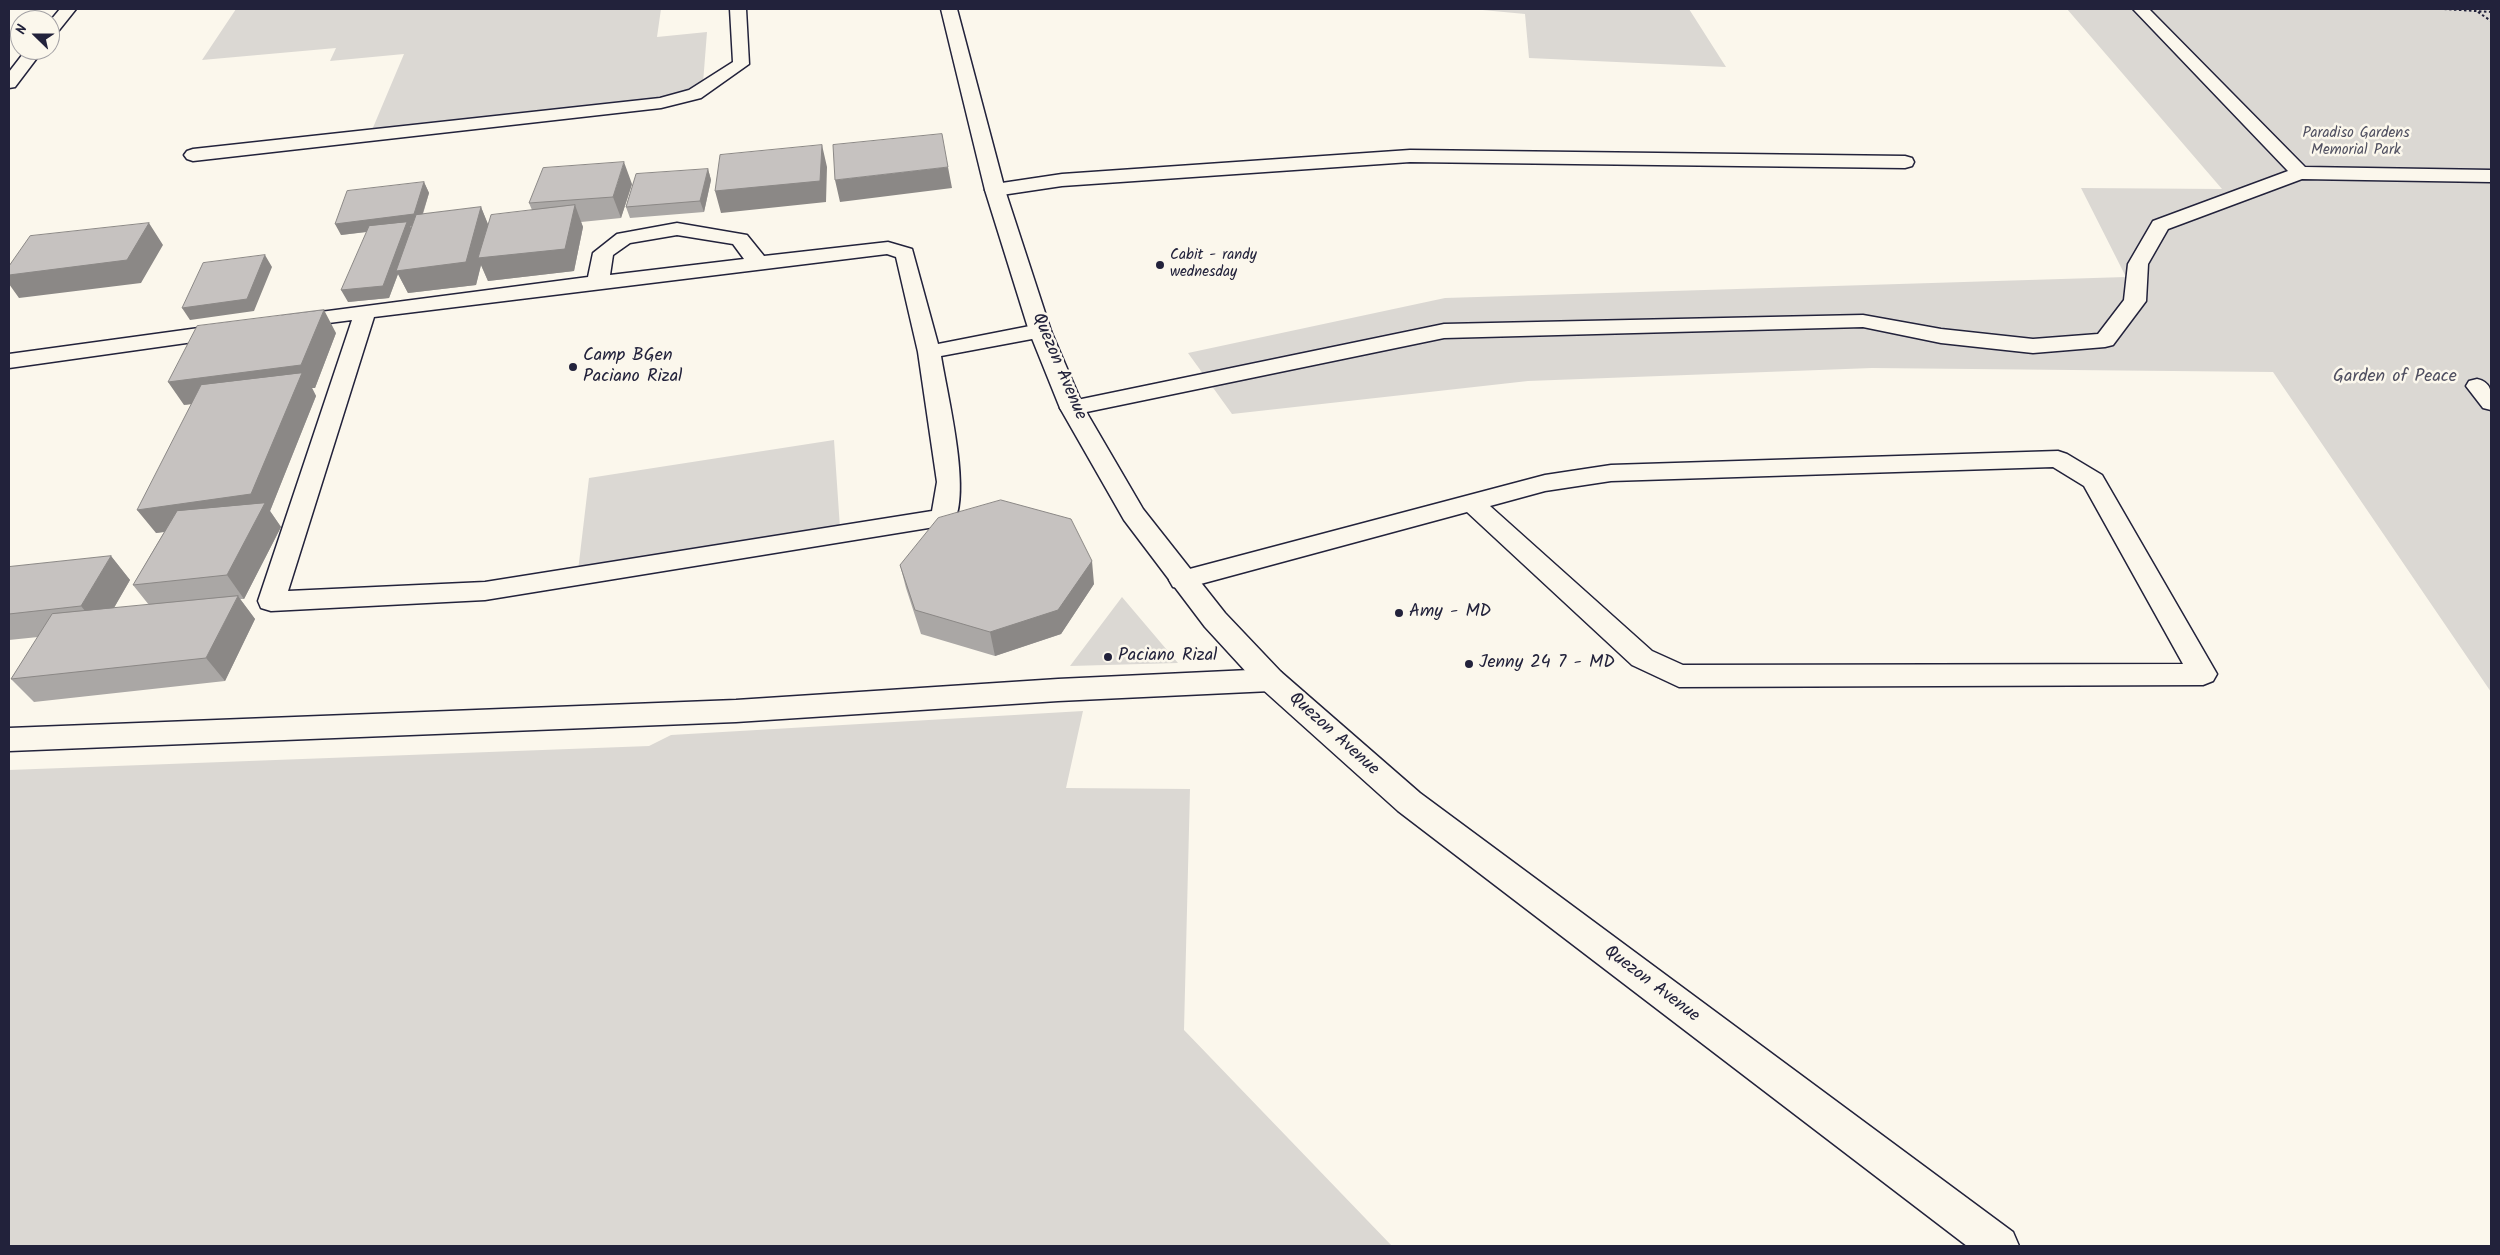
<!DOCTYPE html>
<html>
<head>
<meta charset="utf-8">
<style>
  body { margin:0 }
  #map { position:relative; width:2500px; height:1255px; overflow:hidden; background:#fbf7ec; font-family:Kalam,sans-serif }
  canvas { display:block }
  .frame { position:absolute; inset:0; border:10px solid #22223b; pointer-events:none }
  .north { position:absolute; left:10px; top:10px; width:50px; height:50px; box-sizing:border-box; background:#fbf7ec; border:1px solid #a4a2a5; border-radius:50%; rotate:292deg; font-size:14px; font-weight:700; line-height:20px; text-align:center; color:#22223b }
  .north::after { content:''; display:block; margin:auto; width:18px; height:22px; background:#22223b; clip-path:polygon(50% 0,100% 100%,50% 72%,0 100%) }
</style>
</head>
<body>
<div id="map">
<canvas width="2500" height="1255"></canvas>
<div class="frame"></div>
<div class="north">N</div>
</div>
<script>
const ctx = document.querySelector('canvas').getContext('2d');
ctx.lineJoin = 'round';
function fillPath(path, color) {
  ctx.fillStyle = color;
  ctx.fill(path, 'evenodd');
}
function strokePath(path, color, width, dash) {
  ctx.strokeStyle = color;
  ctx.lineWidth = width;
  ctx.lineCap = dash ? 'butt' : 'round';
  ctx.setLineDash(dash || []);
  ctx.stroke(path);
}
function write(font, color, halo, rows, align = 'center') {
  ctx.font = font + ' Kalam,sans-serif';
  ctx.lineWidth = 5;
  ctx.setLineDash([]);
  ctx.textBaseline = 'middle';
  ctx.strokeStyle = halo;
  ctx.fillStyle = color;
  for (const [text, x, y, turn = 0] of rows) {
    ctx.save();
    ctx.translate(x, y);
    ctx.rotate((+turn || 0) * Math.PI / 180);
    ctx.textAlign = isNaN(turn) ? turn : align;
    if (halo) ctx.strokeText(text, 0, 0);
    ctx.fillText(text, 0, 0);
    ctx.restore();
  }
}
fillPath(new Path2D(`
  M 236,9 L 661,9 L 657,37 L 707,32 L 702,96 L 372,130 L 404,54 L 330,61 L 336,48 L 202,60 Z
  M 1472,9 L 1689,9 L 1726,67 L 1529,58 L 1525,14 Z
  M 2067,9 L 2491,9 L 2491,692 L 2273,372 L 1872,368 L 1528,381 L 1232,414 L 1188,353 L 1445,298 L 2126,277 L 2081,188 L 2222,189 Z
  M 834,440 L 840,528 L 578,571 L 589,478 Z
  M 1122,597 L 1178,663 L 1070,666 Z
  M 1083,711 L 1066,788 L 1190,789 L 1184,1030 L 1392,1246 L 9,1246 L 9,770 L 649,746 L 671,735 Z`), '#dbd8d3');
const service = new Path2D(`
  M 730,9 L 746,9 L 749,64 L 701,98 L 661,108 L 193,161 L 187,159 L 184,155 L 187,151 L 193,149 L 660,98 L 689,90 L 733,62 Z
  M 2133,9 L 2149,9 L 2305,167 L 2491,170 L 2491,182 L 2302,179 L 2168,229 L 2148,264 L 2146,301 L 2113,345 L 2105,347 L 2033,353 L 1941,343 L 1863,327 L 1444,338 L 1072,415 L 1064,413 L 1060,408 L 1064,403 L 1072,401 L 1444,324 L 1863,315 L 1941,329 L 2033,339 L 2098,334 L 2124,300 L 2128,264 L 2153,221 L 2288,171 Z
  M 1410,150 L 1905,156 L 1912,158 L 1914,162 L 1912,166 L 1905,168 L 1410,162 L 1062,186 L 995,196 L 988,194 L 985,190 L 988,186 L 995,184 L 1062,174 Z
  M 677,223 L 747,235 L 764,256 L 888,242 L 912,249 L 938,344 L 1040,324 L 1048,326 L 1051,331 L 1048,336 L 941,356 C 947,394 972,493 953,524 L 485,600 L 271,611 L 261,608 L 258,601 L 352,320 L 290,328 L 282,327 L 279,322 L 282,317 L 588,277 L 593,253 L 617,234 ZM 677,235 L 733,244 L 744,259 L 610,275 L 613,255 L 630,243 ZM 887,254 L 896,257 L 918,352 L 937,482 L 932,511 L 485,582 L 288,591 L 374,317 Z
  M 228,324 L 236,326 L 239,331 L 236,336 L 9,368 L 9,354 Z
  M 2477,379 C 2494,383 2491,395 2491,410 L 2483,408 L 2466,386 L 2469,381 Z`);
const minor = new Path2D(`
  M 60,9 L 76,9 L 56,34 L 50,36 L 50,21 Z
  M 26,50 L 43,50 L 15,87 L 9,88 L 9,72 Z
  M 2058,451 L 2067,454 L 2102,475 L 2217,674 L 2213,681 L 2203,685 L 1679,687 L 1632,665 L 1467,512 L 1182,589 L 1173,587 L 1169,580 L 1173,573 L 1182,571 L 1545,475 L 1611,465 ZM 2053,467 L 2084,486 L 2183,664 L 1683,665 L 1652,651 L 1490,506 L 1545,491 L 1611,481 Z
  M 1271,669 L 1281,672 L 1285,680 L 1281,688 L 1271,691 L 1058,701 L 736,722 L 9,751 L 9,728 L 736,700 L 1058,679 Z`);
const secondary = new Path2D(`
  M 941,9 L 957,9 L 1005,190 L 1051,331 L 1084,408 L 1143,509 L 1225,613 L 1281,672 L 1420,793 L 2013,1232 L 2019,1246 L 1967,1246 L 1398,811 L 1261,688 L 1205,627 L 1124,520 L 1060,408 L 1029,331 L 985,190 Z`);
strokePath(service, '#22223b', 3);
strokePath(minor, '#22223b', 3);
strokePath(secondary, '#22223b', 3);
strokePath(new Path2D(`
  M 2444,9 L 2491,12
  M 2478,12 L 2491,21`), '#22223b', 2, [2.5, 2.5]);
fillPath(service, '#fbf7ec');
fillPath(minor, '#fbf7ec');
fillPath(secondary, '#fbf7ec');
fillPath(new Path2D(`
  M 708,169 L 711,180 L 704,212 L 630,218 L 626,207 Z
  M 424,182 L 429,193 L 423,214 L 481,207 L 488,225 L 532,210 L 529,203 L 632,184 L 621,218 L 581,222 L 583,227 L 574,271 L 488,281 L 481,265 L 476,285 L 408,293 L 398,274 L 389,298 L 348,302 L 367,232 L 341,235 Z
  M 336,333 L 315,388 L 312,388 L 316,396 L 270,511 L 281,527 L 244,599 L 240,599 L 255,619 L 225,681 L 34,702 L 11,679 L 38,637 L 9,640 L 9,567 L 111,556 L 130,580 L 114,608 L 149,605 L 133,585 L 164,532 L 156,533 L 191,404 L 184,405 Z
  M 900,565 L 1094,584 L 1061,634 L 995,656 L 921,634 L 906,588 Z`), '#aaa7a5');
fillPath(new Path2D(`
  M 822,145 L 827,167 L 826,202 L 721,213 L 715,191 Z
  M 624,162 L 632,184 L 621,218 L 613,197 Z
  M 948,167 L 952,188 L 840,202 L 835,180 Z
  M 708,169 L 711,180 L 704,212 L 700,201 Z
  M 424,182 L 429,193 L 419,225 L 410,226 L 413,233 L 481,207 L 490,229 L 575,205 L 583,227 L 574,271 L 488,281 L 481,265 L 476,285 L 408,293 L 398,274 L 389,298 L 348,302 L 341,290 L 405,227 L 341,235 L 335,224 Z
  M 149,223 L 163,245 L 141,283 L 19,298 L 9,284 L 9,275 Z
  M 265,255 L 272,267 L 254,311 L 190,320 L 182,308 Z
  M 324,310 L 336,333 L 315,388 L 312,388 L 316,396 L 270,511 L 281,527 L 244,599 L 227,575 L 256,519 L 156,533 L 137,510 L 295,390 L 184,405 L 168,382 Z
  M 111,556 L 130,580 L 101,630 L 81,606 Z
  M 1092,561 L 1094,584 L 1061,634 L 995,656 L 990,632 Z
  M 238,596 L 255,619 L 225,681 L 206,658 Z`), '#8b8886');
const building = new Path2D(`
  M 942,134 L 948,167 L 835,180 L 833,145 Z
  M 822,145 L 820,181 L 715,191 L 720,155 Z
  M 624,162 L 613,197 L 529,203 L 543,168 Z
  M 708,169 L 700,201 L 626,207 L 636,174 Z
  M 424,182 L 414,214 L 335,224 L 347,191 Z
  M 575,205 L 565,249 L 478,258 L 491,215 Z
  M 481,207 L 466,262 L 396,271 L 416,215 Z
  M 407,222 L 383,286 L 341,290 L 369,226 Z
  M 149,223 L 127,260 L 9,275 L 9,266 L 30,236 Z
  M 265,255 L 247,299 L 182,308 L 203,263 Z
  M 324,310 L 301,365 L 168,382 L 197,326 Z
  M 302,373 L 251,494 L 137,510 L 201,385 Z
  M 1001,500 L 1071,519 L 1092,561 L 1058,610 L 990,632 L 915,610 L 900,565 L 938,518 Z
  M 265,503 L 227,575 L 133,585 L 177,511 Z
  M 111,556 L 81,606 L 9,614 L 9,567 Z
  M 238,596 L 206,658 L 11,679 L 52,614 Z`);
fillPath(building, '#c6c2c0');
strokePath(building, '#8b8886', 1);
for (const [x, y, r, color] of [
  [1160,265,5,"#22223b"],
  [573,367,5,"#22223b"],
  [1399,613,5,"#22223b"],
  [1108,657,5,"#22223b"],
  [1469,664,5,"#22223b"]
]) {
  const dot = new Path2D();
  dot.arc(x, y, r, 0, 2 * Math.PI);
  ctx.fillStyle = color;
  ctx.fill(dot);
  strokePath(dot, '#fbf7ec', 2);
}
write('15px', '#505061', '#fbf7ec', [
  ["Paradiso Gardens",2356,134],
  ["Memorial Park",2356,151]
]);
write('15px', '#22223b', '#fbf7ec', [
  ["Cabit - randy",1170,256],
  ["wednesday",1170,273]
], 'left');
write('18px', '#22223b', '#fbf7ec', [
  ["Camp BGen",583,357],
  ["Paciano Rizal",583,378],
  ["Amy - MD",1409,613],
  ["Paciano Rizal",1118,657],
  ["Jenny 24 7 - MD",1479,664]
], 'left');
write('18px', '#22223b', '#fbf7ec', [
  ["Quezon Avenue",1058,367,67],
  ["Quezon Avenue",1333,735,42],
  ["Quezon Avenue",1651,985,37]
]);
write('18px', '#505061', '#fbf7ec', [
  ["Garden of Peace",2395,378]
]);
</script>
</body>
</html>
